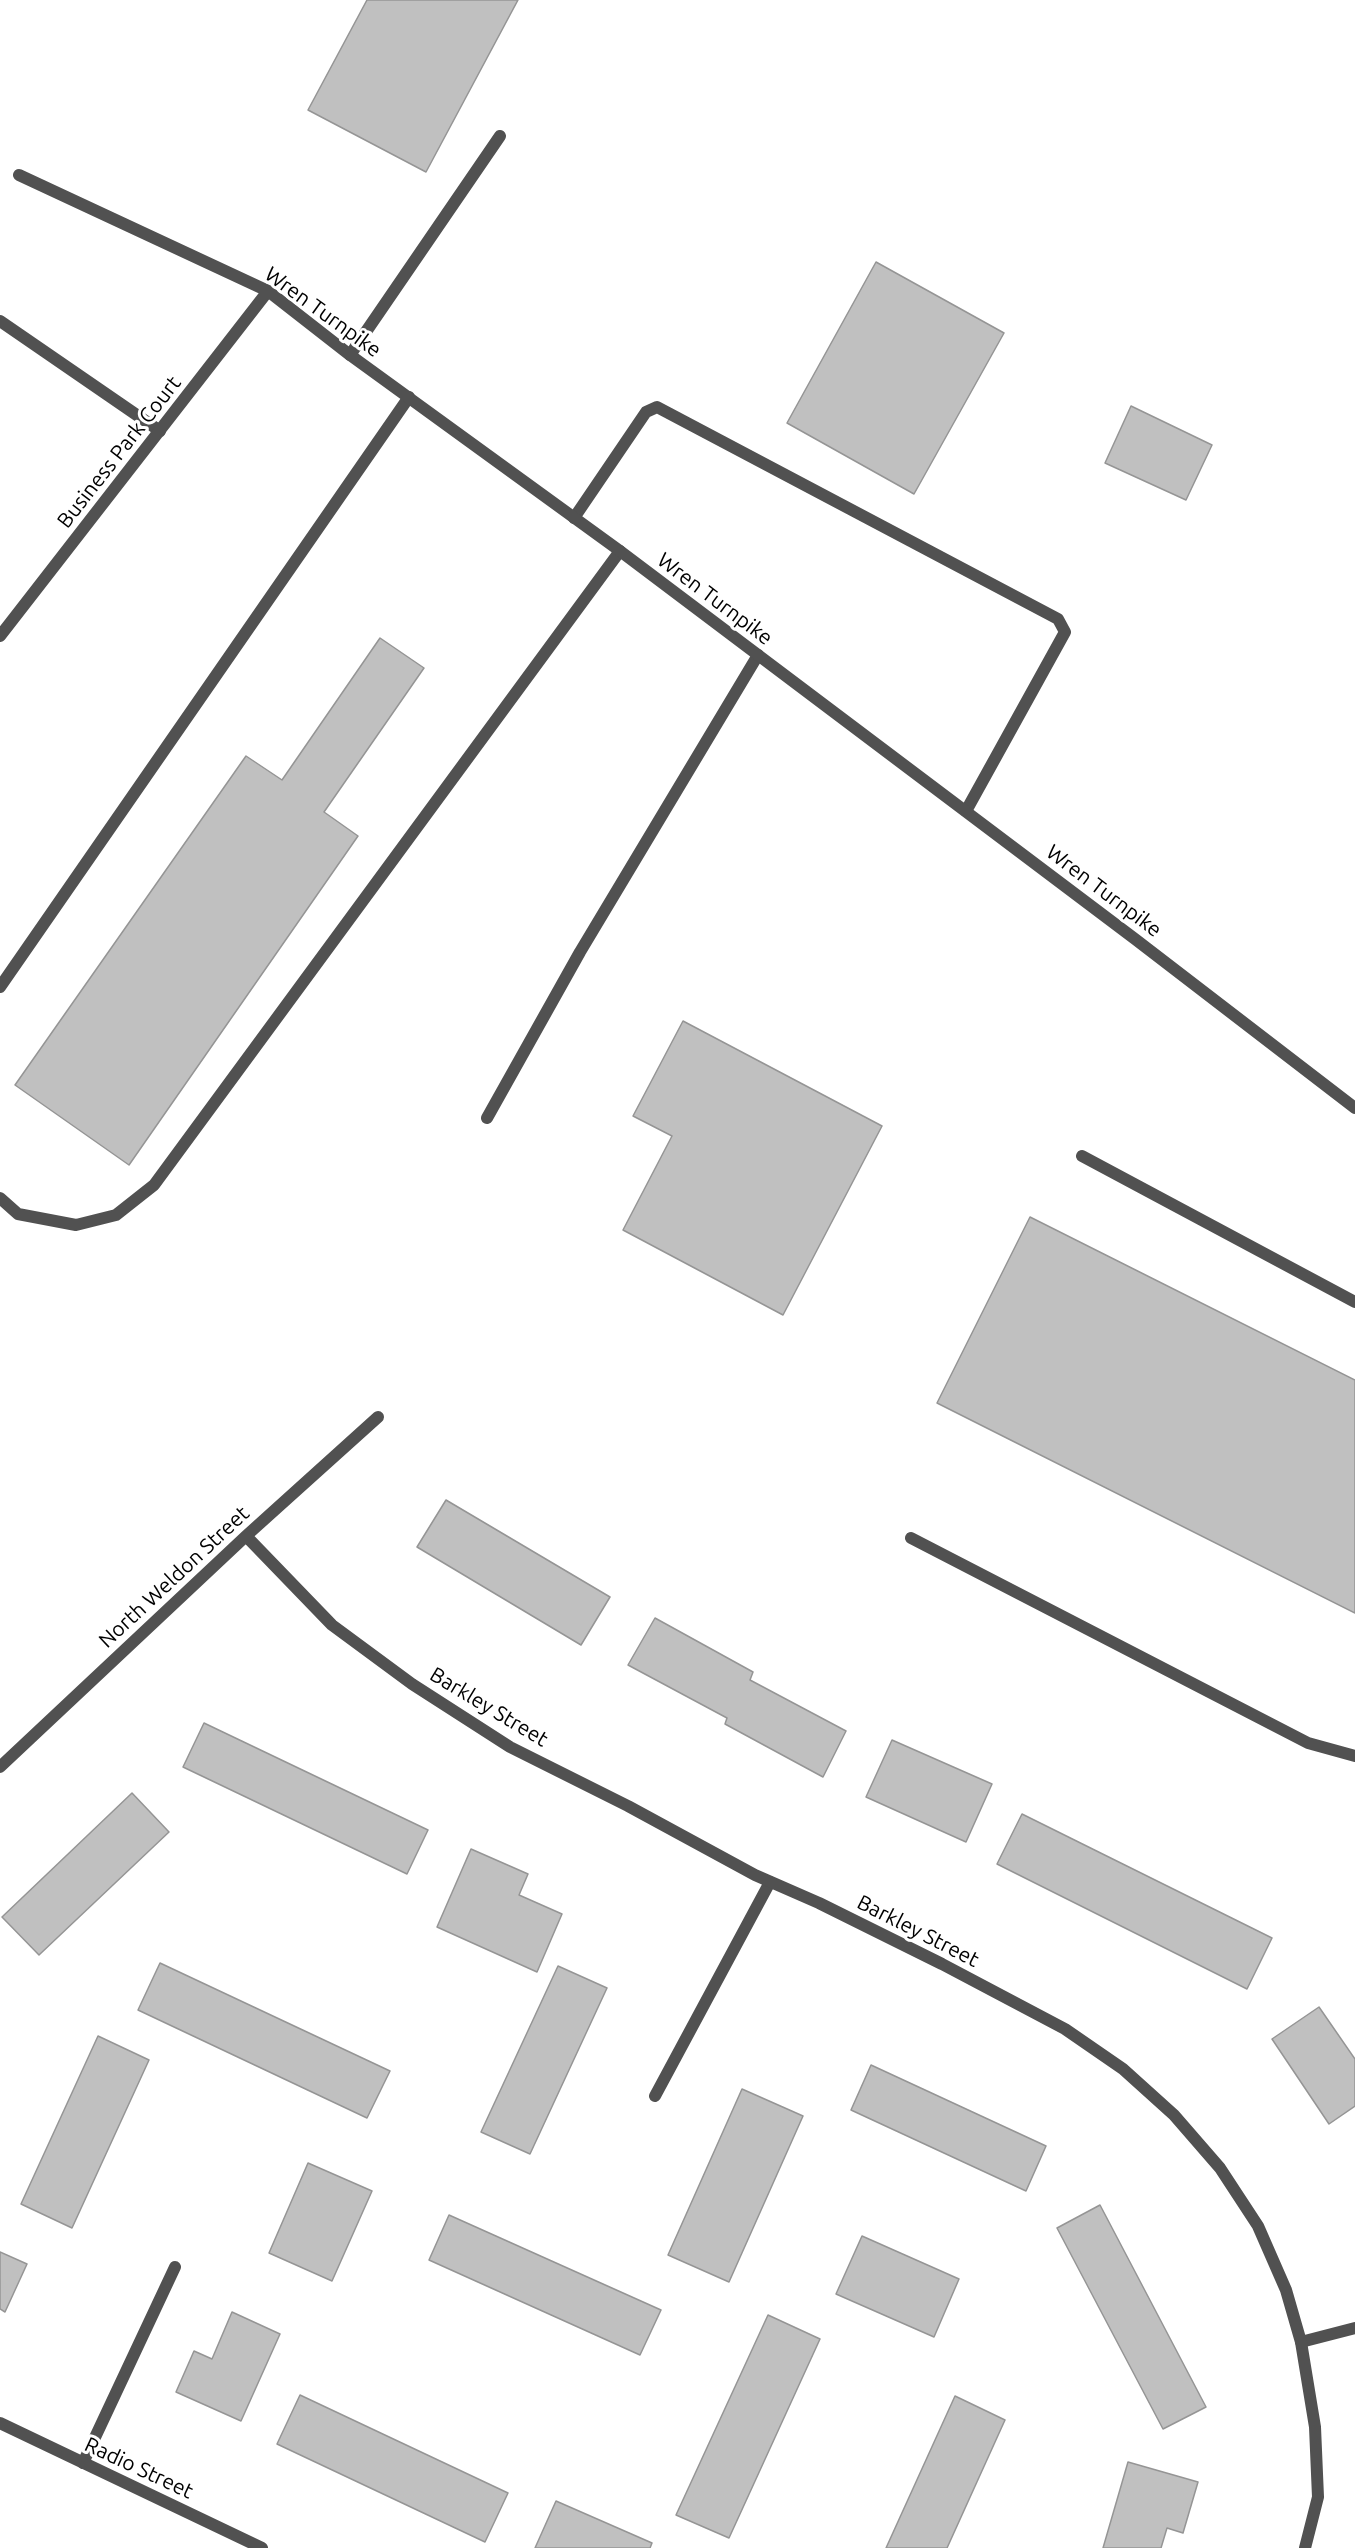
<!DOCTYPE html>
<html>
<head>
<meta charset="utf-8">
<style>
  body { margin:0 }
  canvas { display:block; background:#fff }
</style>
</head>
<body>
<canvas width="1355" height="2548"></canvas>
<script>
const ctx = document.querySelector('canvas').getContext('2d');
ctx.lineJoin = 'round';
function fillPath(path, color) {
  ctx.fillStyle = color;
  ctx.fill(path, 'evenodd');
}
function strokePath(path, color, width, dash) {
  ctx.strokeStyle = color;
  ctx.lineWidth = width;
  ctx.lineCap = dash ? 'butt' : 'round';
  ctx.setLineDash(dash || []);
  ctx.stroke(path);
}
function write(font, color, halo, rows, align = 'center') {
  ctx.font = font + ' Ubuntu,sans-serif';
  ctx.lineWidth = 6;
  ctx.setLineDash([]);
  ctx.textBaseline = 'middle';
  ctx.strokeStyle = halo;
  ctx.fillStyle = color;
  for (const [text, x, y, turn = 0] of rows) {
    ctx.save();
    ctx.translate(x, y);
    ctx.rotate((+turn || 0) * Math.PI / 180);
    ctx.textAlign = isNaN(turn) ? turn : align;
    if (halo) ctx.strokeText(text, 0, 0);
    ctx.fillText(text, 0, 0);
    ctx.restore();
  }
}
const building = new Path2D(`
  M 367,0 L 518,0 L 426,172 L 308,110 Z
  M 876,262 L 1004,333 L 914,494 L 787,423 Z
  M 1131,406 L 1212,445 L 1186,500 L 1105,463 Z
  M 380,638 L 424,668 L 324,812 L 358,836 L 129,1165 L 15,1085 L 246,756 L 282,780 Z
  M 683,1021 L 882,1126 L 783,1315 L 623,1230 L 672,1136 L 633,1116 Z
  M 1030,1217 L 1355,1380 L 1355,1613 L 937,1403 Z
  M 446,1500 L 610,1597 L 581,1645 L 417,1547 Z
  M 655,1618 L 753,1672 L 750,1680 L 846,1731 L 823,1777 L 725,1724 L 727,1718 L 628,1665 Z
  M 204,1723 L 428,1830 L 407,1874 L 183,1767 Z
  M 892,1740 L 992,1784 L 966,1842 L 866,1797 Z
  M 132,1793 L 169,1832 L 39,1955 L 2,1917 Z
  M 1022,1814 L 1272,1938 L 1247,1989 L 997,1864 Z
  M 471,1849 L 528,1874 L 519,1895 L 562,1914 L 537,1972 L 437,1927 Z
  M 160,1963 L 390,2071 L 367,2118 L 138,2010 Z
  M 558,1966 L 607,1988 L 530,2154 L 481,2132 Z
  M 1319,2007 L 1355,2059 L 1355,2106 L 1329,2124 L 1272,2039 Z
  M 98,2036 L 149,2060 L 72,2228 L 21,2204 Z
  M 871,2065 L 1046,2146 L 1026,2191 L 851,2110 Z
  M 742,2089 L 803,2116 L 729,2282 L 668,2255 Z
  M 308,2163 L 372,2191 L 332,2281 L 269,2253 Z
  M 1100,2205 L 1206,2407 L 1163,2429 L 1057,2228 Z
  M 449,2215 L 661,2310 L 640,2355 L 429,2260 Z
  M 862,2236 L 959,2279 L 934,2337 L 836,2294 Z
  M 0,2252 L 27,2264 L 5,2312 L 0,2309 Z
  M 232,2312 L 280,2334 L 241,2421 L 176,2392 L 194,2351 L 212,2359 Z
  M 768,2315 L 820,2339 L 729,2538 L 676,2515 Z
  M 300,2395 L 508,2493 L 485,2542 L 277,2444 Z
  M 955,2396 L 1005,2420 L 947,2548 L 886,2548 Z
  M 1128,2462 L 1198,2482 L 1183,2533 L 1167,2528 L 1161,2548 L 1103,2548 Z
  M 556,2501 L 652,2543 L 650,2548 L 535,2548 Z`);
fillPath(building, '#c0c0c0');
strokePath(building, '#959595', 1.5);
strokePath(new Path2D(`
  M 0,321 L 160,431
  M 350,355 L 500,136
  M 574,518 L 646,412 L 657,407 L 1058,619 L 1065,632 L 966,811
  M 0,987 L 409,397
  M 487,1118 L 580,952 L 758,655
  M 1082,1156 L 1355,1302
  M 0,1198 L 18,1214 L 76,1225 L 116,1215 L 154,1185 L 620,551
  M 911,1538 L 1308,1743 L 1355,1756
  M 655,2096 L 770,1882
  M 1301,2342 L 1355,2328
  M 83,2463 L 175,2267`), '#515151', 12);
strokePath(new Path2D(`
  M 19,175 L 268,291 L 350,355 L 620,551 L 1135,939 L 1355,1108
  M 0,636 L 268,291
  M 246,1536 L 332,1625 L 412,1684 L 510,1747 L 628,1806 L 755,1875 L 819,1903 L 942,1964 L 1065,2029 L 1123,2069 L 1174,2115 L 1220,2168 L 1258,2226 L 1286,2290 L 1301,2342 L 1315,2427 L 1318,2497 L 1305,2548
  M 0,1767 L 246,1536 L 378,1417`), '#515151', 12);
strokePath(new Path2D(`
  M 0,2423 L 262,2548`), '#515151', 12);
write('21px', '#000', '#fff', [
  ["Wren Turnpike",323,312,36],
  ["Business Park Court",119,452,-52],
  ["Wren Turnpike",715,599,37],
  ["Wren Turnpike",1104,891,37],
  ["North Weldon Street",174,1577,-43],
  ["Barkley Street",489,1707,31],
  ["Barkley Street",918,1931,27],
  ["Radio Street",139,2468,25]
]);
</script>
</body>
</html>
